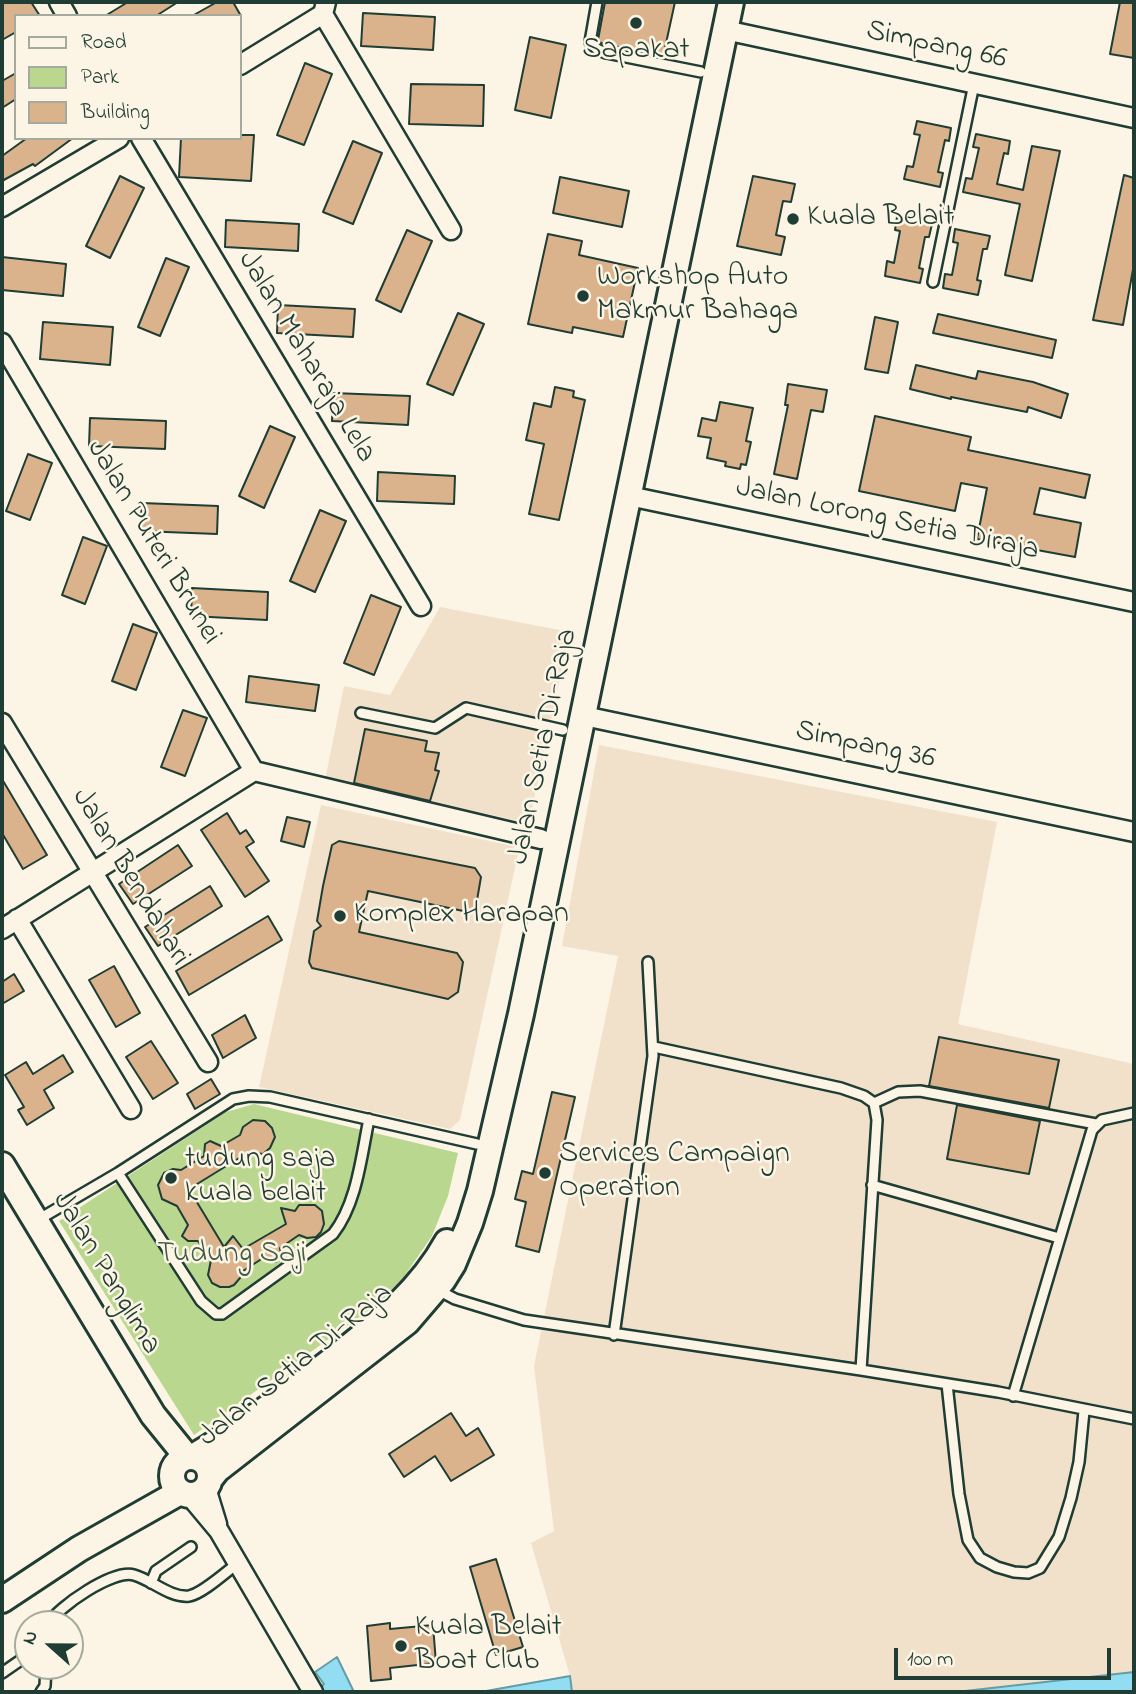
<!DOCTYPE html>
<html>
<head>
<meta charset="utf-8">
<style>
  body { margin:0 }
  #map { position:relative; width:1136px; height:1694px; overflow:hidden; background:#fcf5e5; font-family:"Indie Flower",sans-serif }
  canvas { display:block }
  .frame { position:absolute; inset:0; border:4px solid #1f3d34; pointer-events:none }
  .legend { position:absolute; left:14px; top:14px; width:228px; height:126px; box-sizing:border-box; background:#fcf5e5; border:2px solid #a4ab9e; margin:0; padding:9px 12px; list-style:none; font-size:21px; color:#1f3d34 }
  .legend li { display:flex; align-items:center; gap:14px; height:35px }
  .legend b { width:35px; border:2px solid #a4ab9e }
  .north { position:absolute; left:14px; top:1610px; width:70px; height:70px; box-sizing:border-box; background:#fcf5e5; border:2px solid #a4ab9e; border-radius:50%; rotate:291deg; font-size:19px; font-weight:700; line-height:28px; text-align:center; color:#1f3d34 }
  .north::after { content:''; display:block; margin:auto; width:24px; height:32px; background:#1f3d34; clip-path:polygon(50% 0,100% 100%,50% 72%,0 100%) }
  .scale { position:absolute; left:894px; top:1648px; width:217px; height:32px; box-sizing:border-box; border:4px solid #1f3d34; border-top:0; padding-left:9px; font-size:21px; line-height:24px; white-space:nowrap; color:#1f3d34; -webkit-text-stroke:5px #fcf5e5; paint-order:stroke }
</style>
</head>
<body>
<div id="map">
<canvas width="1136" height="1694"></canvas>
<div class="frame"></div>
<ul class="legend">
<li><b style="height:9px;background:#fcf5e5"></b>Road</li>
<li><b style="height:19px;background:#b9d78f"></b>Park</li>
<li><b style="height:19px;background:#dab28b"></b>Building</li>
</ul>
<div class="north">N</div>
<div class="scale">100 m</div>
</div>
<script>
const ctx = document.querySelector('canvas').getContext('2d');
ctx.lineJoin = 'round';
function fillPath(path, color) {
  ctx.fillStyle = color;
  ctx.fill(path, 'evenodd');
}
function strokePath(path, color, width, dash) {
  ctx.strokeStyle = color;
  ctx.lineWidth = width;
  ctx.lineCap = dash ? 'butt' : 'round';
  ctx.setLineDash(dash || []);
  ctx.stroke(path);
}
function write(font, color, halo, rows, align = 'center') {
  ctx.font = font + ' "Indie Flower",sans-serif';
  ctx.lineWidth = 5;
  ctx.setLineDash([]);
  ctx.textBaseline = 'middle';
  ctx.strokeStyle = halo;
  ctx.fillStyle = color;
  for (const [text, x, y, turn = 0] of rows) {
    ctx.save();
    ctx.translate(x, y);
    ctx.rotate((+turn || 0) * Math.PI / 180);
    ctx.textAlign = isNaN(turn) ? turn : align;
    if (halo) ctx.strokeText(text, 0, 0);
    ctx.fillText(text, 0, 0);
    ctx.restore();
  }
}
fillPath(new Path2D(`
  M 440,607 L 570,632 L 531,813 L 527,819 L 520,821 L 325,780 L 344,686 L 390,695 Z
  M 599,745 L 997,822 L 958,1024 L 1134,1064 L 1134,1672 L 956,1692 L 572,1692 L 570,1676 L 531,1543 L 554,1531 L 534,1366 L 618,956 L 562,946 Z
  M 321,805 L 513,846 L 518,854 L 460,1120 L 450,1129 L 259,1087 Z`), '#f2e1ca');
fillPath(new Path2D(`
  M 254,1104 L 458,1153 L 448,1196 L 432,1236 L 403,1278 L 371,1309 L 194,1435 L 59,1221 L 226,1112 Z`), '#b9d78f');
const water = new Path2D(`
  M 337,1657 L 354,1692 L 319,1692 L 318,1690 L 324,1684 L 315,1672 Z
  M 1134,1672 L 1134,1692 L 956,1692 Z
  M 570,1676 L 572,1692 L 476,1692 L 486,1691 Z`);
fillPath(water, '#93ddf3');
strokePath(water, '#659da7', 2);
const building = new Path2D(`
  M 2,2 L 31,2 L 40,16 L 16,16 L 16,32 L 2,40 Z
  M 128,2 L 178,2 L 156,16 L 105,16 Z
  M 217,2 L 233,2 L 241,16 L 192,16 Z
  M 605,2 L 675,2 L 663,57 L 601,43 L 598,40 Z
  M 1120,2 L 1134,2 L 1134,58 L 1110,54 Z
  M 363,13 L 435,17 L 433,50 L 361,46 Z
  M 530,37 L 566,45 L 551,118 L 515,110 Z
  M 305,63 L 332,74 L 304,145 L 277,135 Z
  M 16,73 L 16,99 L 2,108 L 2,81 Z
  M 411,84 L 484,85 L 483,126 L 409,124 Z
  M 917,121 L 951,128 L 949,141 L 945,140 L 938,172 L 943,173 L 940,187 L 904,179 L 907,166 L 913,167 L 920,135 L 914,134 Z
  M 976,134 L 1010,141 L 1008,154 L 1004,153 L 997,184 L 1023,190 L 1032,146 L 1060,151 L 1032,281 L 1005,275 L 1020,204 L 963,192 L 966,178 L 972,179 L 979,148 L 973,147 Z
  M 240,135 L 254,135 L 251,181 L 179,177 L 181,138 L 240,138 Z
  M 27,138 L 73,138 L 35,166 L 33,164 L 2,181 L 2,156 Z
  M 353,141 L 382,153 L 353,224 L 323,212 Z
  M 1124,175 L 1134,178 L 1134,264 L 1123,325 L 1093,320 Z
  M 120,176 L 144,188 L 110,258 L 86,246 Z
  M 753,176 L 795,184 L 791,202 L 783,201 L 776,235 L 785,237 L 781,255 L 737,246 Z
  M 560,177 L 629,191 L 622,227 L 553,213 Z
  M 897,217 L 932,224 L 929,237 L 925,237 L 919,268 L 923,269 L 920,283 L 885,276 L 887,261 L 894,263 L 900,231 L 895,230 Z
  M 226,220 L 299,224 L 298,251 L 225,247 Z
  M 955,229 L 990,236 L 987,249 L 983,249 L 977,280 L 981,281 L 978,295 L 943,288 L 945,274 L 952,275 L 958,243 L 953,242 Z
  M 407,230 L 432,241 L 401,312 L 376,300 Z
  M 548,234 L 582,241 L 579,255 L 638,268 L 623,337 L 573,327 L 572,333 L 528,324 Z
  M 2,257 L 66,264 L 63,296 L 2,290 Z
  M 166,258 L 189,267 L 160,336 L 138,327 Z
  M 278,305 L 355,309 L 353,337 L 277,333 Z
  M 458,313 L 484,324 L 453,395 L 427,384 Z
  M 938,314 L 1056,340 L 1052,358 L 933,333 Z
  M 875,317 L 898,322 L 888,373 L 865,369 Z
  M 43,322 L 113,327 L 110,365 L 40,359 Z
  M 916,365 L 976,379 L 978,371 L 1033,382 L 1068,394 L 1061,418 L 1028,407 L 1027,412 L 951,397 L 951,399 L 910,389 Z
  M 788,384 L 827,390 L 823,412 L 811,410 L 797,479 L 774,474 L 788,405 L 785,405 Z
  M 555,387 L 574,391 L 573,397 L 585,400 L 559,520 L 529,514 L 544,444 L 526,440 L 534,403 L 551,407 Z
  M 333,393 L 410,396 L 408,425 L 332,421 Z
  M 720,402 L 753,408 L 746,441 L 751,442 L 746,465 L 741,464 L 740,469 L 725,466 L 726,462 L 707,458 L 711,438 L 698,436 L 702,418 L 716,421 Z
  M 875,416 L 971,437 L 968,450 L 1090,475 L 1085,498 L 1040,488 L 1034,514 L 1081,523 L 1075,557 L 977,539 L 987,488 L 961,483 L 955,511 L 859,491 Z
  M 90,418 L 166,421 L 165,449 L 89,446 Z
  M 270,426 L 295,437 L 264,508 L 239,496 Z
  M 28,454 L 52,463 L 30,520 L 6,511 Z
  M 378,472 L 455,476 L 454,504 L 377,501 Z
  M 142,503 L 218,506 L 217,534 L 140,531 Z
  M 320,510 L 346,521 L 315,592 L 290,581 Z
  M 83,537 L 107,546 L 85,604 L 62,595 Z
  M 192,588 L 268,592 L 267,620 L 191,616 Z
  M 371,595 L 401,607 L 374,675 L 344,663 Z
  M 133,624 L 157,633 L 136,690 L 112,681 Z
  M 249,676 L 319,685 L 315,711 L 246,702 Z
  M 183,710 L 207,718 L 185,776 L 161,767 Z
  M 365,729 L 427,741 L 425,751 L 439,753 L 435,770 L 439,771 L 430,801 L 354,783 Z
  M 2,779 L 47,855 L 23,869 L 2,833 Z
  M 227,813 L 240,834 L 246,830 L 254,842 L 246,847 L 269,881 L 245,897 L 201,830 Z
  M 287,817 L 310,822 L 304,847 L 281,841 Z
  M 339,841 L 475,868 L 481,877 L 476,906 L 468,912 L 368,891 L 359,932 L 457,953 L 463,962 L 458,992 L 448,999 L 312,968 L 309,962 L 314,931 L 321,926 L 317,921 L 323,886 L 332,845 Z
  M 178,845 L 192,866 L 133,904 L 119,884 Z
  M 210,886 L 222,906 L 158,946 L 145,927 Z
  M 268,916 L 282,940 L 189,995 L 176,971 Z
  M 114,966 L 140,1013 L 116,1027 L 89,980 Z
  M 14,974 L 24,991 L 2,1004 L 2,982 Z
  M 245,1015 L 256,1038 L 223,1058 L 212,1035 Z
  M 939,1037 L 1059,1060 L 1049,1108 L 929,1086 Z
  M 151,1041 L 178,1083 L 153,1099 L 126,1057 Z
  M 63,1055 L 73,1072 L 44,1090 L 54,1108 L 27,1125 L 18,1110 L 24,1107 L 5,1075 L 26,1062 L 33,1074 Z
  M 211,1079 L 220,1094 L 195,1109 L 187,1094 Z
  M 552,1092 L 575,1097 L 539,1252 L 516,1246 L 526,1202 L 515,1199 L 522,1171 L 533,1174 Z
  M 957,1105 L 1040,1121 L 1029,1174 L 947,1159 Z
  M 253,1120 L 265,1121 L 272,1128 L 275,1137 L 270,1148 L 263,1154 L 249,1152 L 189,1189 L 224,1247 L 233,1236 L 243,1249 L 286,1224 L 281,1208 L 295,1211 L 299,1205 L 315,1205 L 322,1211 L 324,1224 L 321,1232 L 316,1237 L 307,1238 L 299,1235 L 280,1248 L 281,1255 L 276,1262 L 263,1258 L 243,1271 L 240,1278 L 234,1285 L 229,1287 L 220,1287 L 212,1283 L 208,1275 L 211,1260 L 198,1241 L 188,1241 L 182,1236 L 188,1225 L 177,1206 L 162,1199 L 158,1185 L 164,1173 L 173,1169 L 181,1170 L 204,1156 L 205,1144 L 210,1141 L 221,1146 L 240,1135 L 243,1127 Z
  M 451,1413 L 466,1436 L 478,1428 L 494,1455 L 451,1481 L 435,1456 L 404,1477 L 389,1454 Z
  M 496,1559 L 523,1647 L 496,1655 L 470,1567 Z
  M 390,1623 L 390,1629 L 433,1625 L 436,1663 L 390,1668 L 391,1679 L 371,1681 L 367,1626 Z`);
fillPath(building, '#dab28b');
strokePath(building, '#1f3d34', 2);
const lane = new Path2D(`
  M 597,2 L 590,42 L 597,49 L 606,53 L 701,72
  M 933,282 L 974,84
  M 361,713 L 435,728 L 466,708 L 563,730
  M 654,1047 L 841,1088 L 864,1096 L 874,1103 L 877,1120 L 861,1370
  M 874,1103 L 898,1092 L 920,1091 L 1096,1124
  M 118,1173 L 201,1301 L 216,1314 L 222,1314 L 333,1234 C 357,1203 361,1158 369,1119
  M 872,1185 L 1059,1238
  M 36,1221 L 118,1173 L 233,1099 L 249,1096 L 270,1097 L 477,1144
  M 438,1290 L 455,1299 L 524,1320 L 861,1370 L 998,1392 L 1134,1419
  M 614,1335 L 653,1056 L 648,962
  M 947,1384 L 959,1494 L 968,1540 L 980,1558 L 997,1567 L 1014,1572 L 1028,1573 L 1040,1568 L 1059,1537 L 1071,1498 L 1079,1462 L 1084,1411
  M 1013,1396 L 1092,1130 L 1102,1120 L 1134,1113
  M 151,1583 L 156,1571 L 191,1547
  M 48,1624 C 58,1607 113,1569 134,1575 C 152,1580 170,1598 189,1596 C 202,1594 226,1572 238,1563
  M 2,1673 L 28,1655
  M 41,1692 L 45,1686 L 46,1666`);
const street = new Path2D(`
  M 59,2 L 67,16
  M 323,14 L 451,230
  M 725,30 L 1134,118
  M 240,65 L 323,14 L 326,2
  M 141,138 L 421,606
  M 2,207 L 119,138
  M 2,343 L 254,771
  M 629,496 L 1134,602
  M 584,716 L 1134,832
  M 2,723 L 208,1062
  M 17,919 L 131,1109
  M 2,929 L 254,771 L 541,839
  M 206,1488 L 217,1524
  M 189,1495 L 219,1531 L 313,1692`);
const secondary = new Path2D(`
  M 2,1165 L 153,1415 L 187,1457
  M 193,1457 C 241,1428 287,1395 331,1361 C 375,1326 419,1293 447,1242
  M172 1476a19 19 0 1 1 38 0a19 19 0 1 1-38 0Z
  M 210,1479 L 217,1470 L 407,1322 L 443,1280 L 453,1264 L 470,1223 L 480,1191 L 521,1014 L 731,2
  M 2,1600 L 79,1549 L 180,1492`);
strokePath(lane, '#1f3d34', 14);
strokePath(street, '#1f3d34', 23);
strokePath(secondary, '#1f3d34', 30);
strokePath(lane, '#fcf5e5', 9);
strokePath(street, '#fcf5e5', 18);
strokePath(secondary, '#fcf5e5', 24);
for (const [x, y, r, color] of [
  [636,23,7,"#1f3d34"],
  [793,219,7,"#1f3d34"],
  [583,296,7,"#1f3d34"],
  [340,916,7,"#1f3d34"],
  [545,1173,7,"#1f3d34"],
  [171,1178,7,"#1f3d34"],
  [401,1646,7,"#1f3d34"]
]) {
  const dot = new Path2D();
  dot.arc(x, y, r, 0, 2 * Math.PI);
  ctx.fillStyle = color;
  ctx.fill(dot);
  strokePath(dot, '#fcf5e5', 2.5);
}
write('30px', '#1f3d34', '#fcf5e5', [
  ["Simpang 66",936,47,12],
  ["Jalan Maharaja Lela",305,358,59],
  ["Jalan Lorong Setia Diraja",887,521,12],
  ["Jalan Puteri Brunei",152,543,59],
  ["Jalan Setia Di-Raja",545,747,-78],
  ["Simpang 36",865,747,12],
  ["Jalan Bendahari",129,878,59],
  ["Jalan Panglima",105,1274,59],
  ["Jalan Setia Di-Raja",297,1367,-39]
]);
write('30px', '#1f3d34', '#fcf5e5', [
  ["Sapakat",636,52,"center"],
  ["Kuala Belait",807,219],
  ["Workshop Auto",597,279],
  ["Makmur Bahaga",597,313],
  ["Komplex Harapan",354,916],
  ["Services Campaign",559,1156],
  ["Operation",559,1190],
  ["tudung saja",185,1161],
  ["kuala belait",185,1195],
  ["Kuala Belait",415,1629],
  ["Boat Club",415,1663]
], 'left');
write('30px', '#3e5c46', '#fcf5e5', [
  ["Tudung Saji",232,1256]
]);
</script>
</body>
</html>
